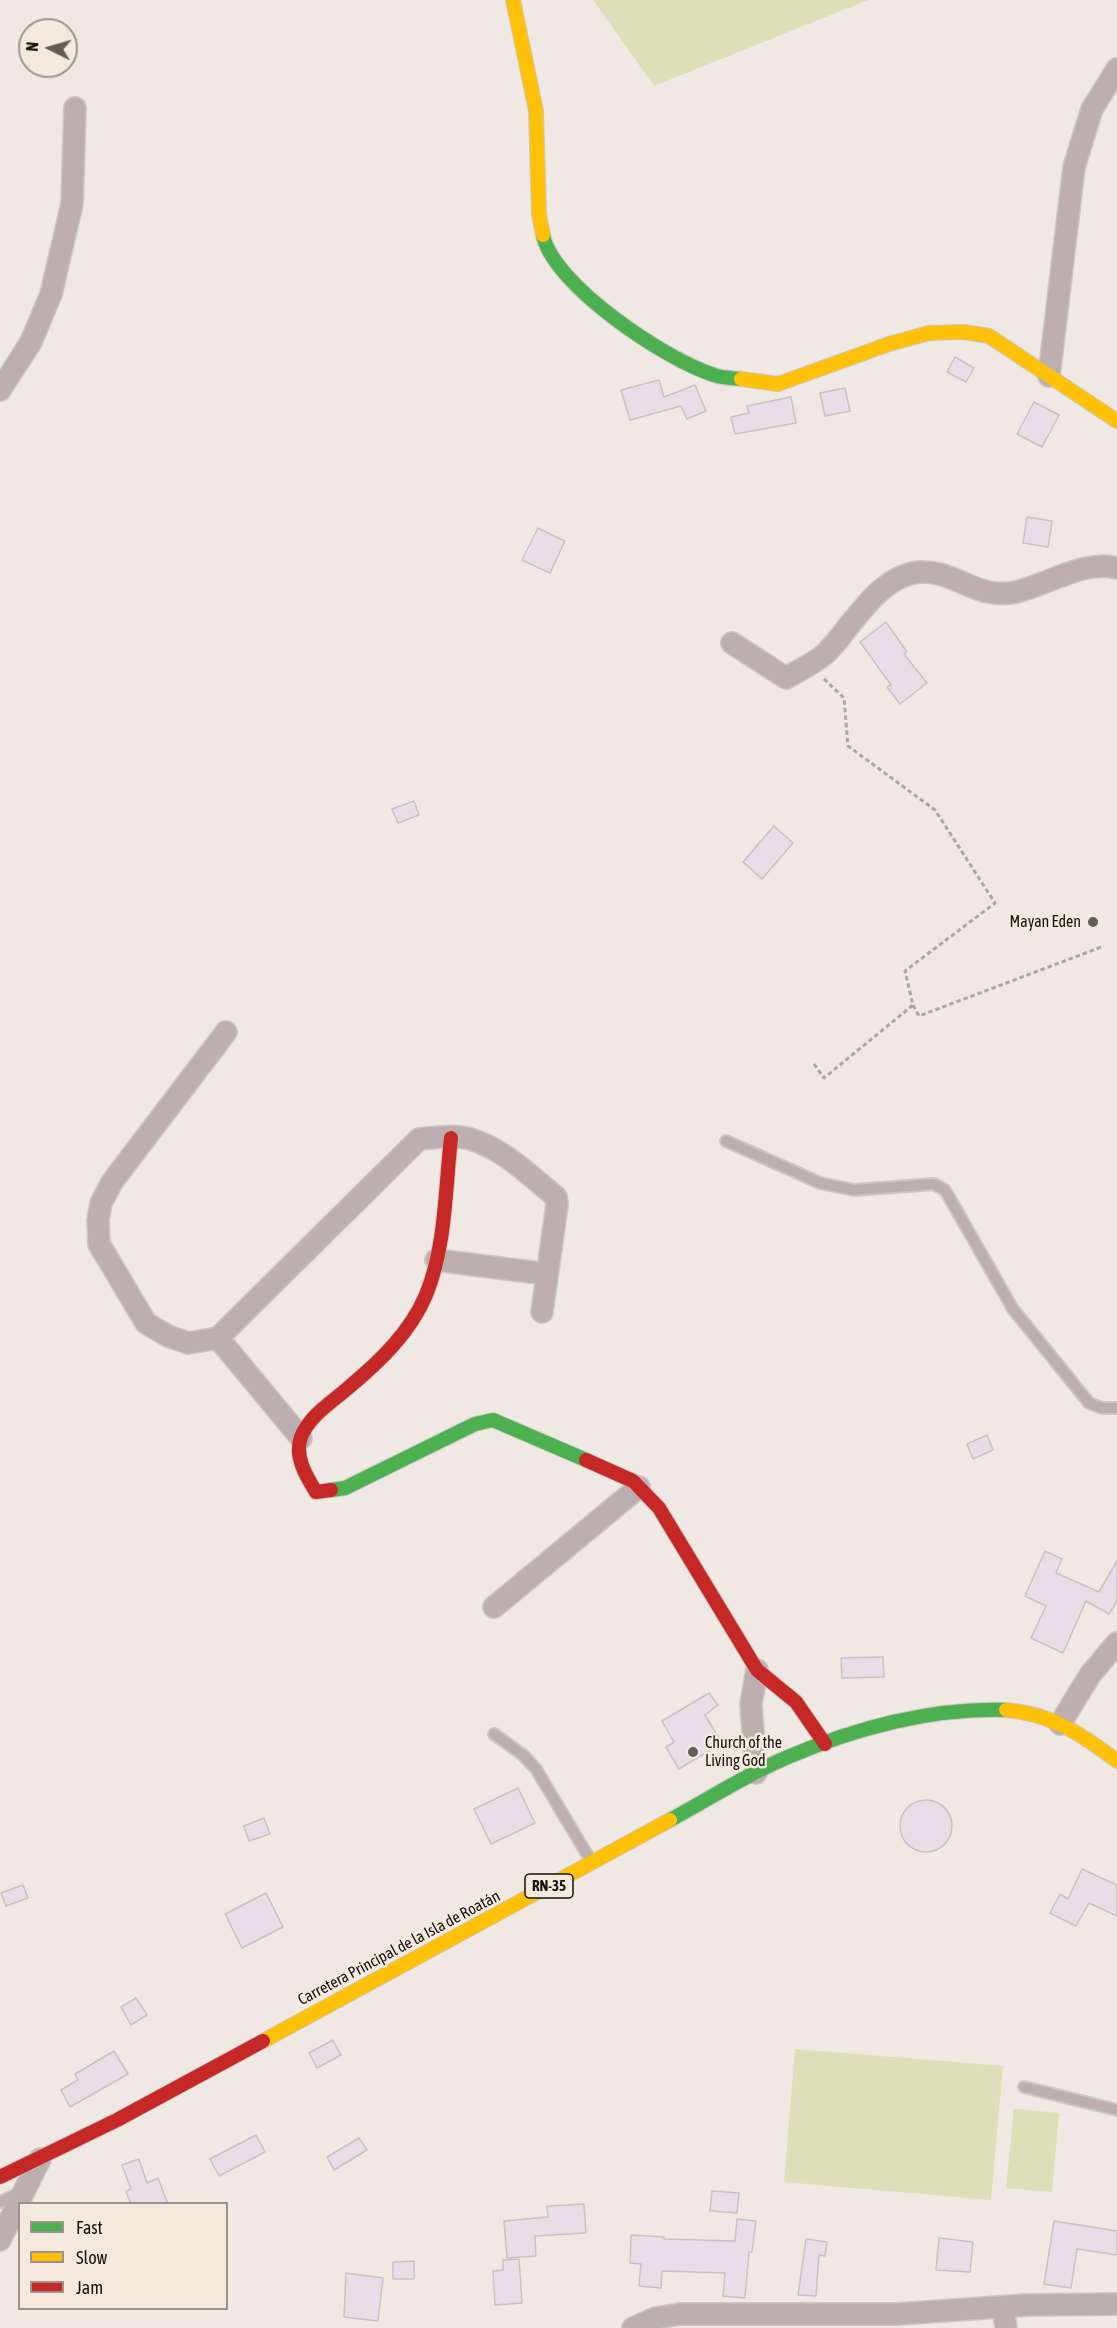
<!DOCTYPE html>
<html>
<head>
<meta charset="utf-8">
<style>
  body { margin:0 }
  #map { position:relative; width:1117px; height:2328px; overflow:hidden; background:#f0e9e3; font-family:"Asap Condensed",sans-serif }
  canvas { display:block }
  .legend { position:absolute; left:18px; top:2202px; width:210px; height:108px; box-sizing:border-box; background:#f5e9de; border:2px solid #9c938b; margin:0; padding:8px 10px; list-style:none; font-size:18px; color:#16120e }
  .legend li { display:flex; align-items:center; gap:12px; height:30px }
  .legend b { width:30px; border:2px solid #9c938b }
  .north { position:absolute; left:18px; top:18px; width:60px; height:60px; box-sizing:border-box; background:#f5e9de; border:2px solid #9c938b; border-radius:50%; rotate:275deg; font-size:16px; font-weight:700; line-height:24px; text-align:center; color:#16120e }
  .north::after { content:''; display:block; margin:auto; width:21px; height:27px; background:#625d59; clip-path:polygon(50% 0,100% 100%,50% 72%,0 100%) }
</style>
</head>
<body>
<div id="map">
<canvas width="1117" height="2328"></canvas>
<ul class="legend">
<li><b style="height:8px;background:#4caf50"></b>Fast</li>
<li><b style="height:8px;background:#ffc107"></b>Slow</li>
<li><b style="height:8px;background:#c62828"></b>Jam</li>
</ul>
<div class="north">N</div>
</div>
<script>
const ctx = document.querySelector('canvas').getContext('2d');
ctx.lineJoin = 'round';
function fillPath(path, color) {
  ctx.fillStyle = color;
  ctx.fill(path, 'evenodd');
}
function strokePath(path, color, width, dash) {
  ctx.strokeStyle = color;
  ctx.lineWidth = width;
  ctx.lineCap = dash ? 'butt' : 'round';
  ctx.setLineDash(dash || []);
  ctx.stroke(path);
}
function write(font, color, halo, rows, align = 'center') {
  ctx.font = font + ' "Asap Condensed",sans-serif';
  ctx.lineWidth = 5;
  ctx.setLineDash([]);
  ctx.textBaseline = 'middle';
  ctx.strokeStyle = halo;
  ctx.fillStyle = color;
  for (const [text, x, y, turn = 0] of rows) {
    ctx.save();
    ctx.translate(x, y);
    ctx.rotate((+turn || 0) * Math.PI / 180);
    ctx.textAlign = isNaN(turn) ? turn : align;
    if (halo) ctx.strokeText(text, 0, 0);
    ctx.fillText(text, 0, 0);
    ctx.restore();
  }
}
fillPath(new Path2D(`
  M 593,0 L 868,0 L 654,86 Z
  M 795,2049 L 1003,2066 L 991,2200 L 784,2182 Z
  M 1014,2109 L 1059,2113 L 1052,2192 L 1006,2188 Z`), '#dddfb8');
const building = new Path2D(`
  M 955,357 L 974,368 L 966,382 L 947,372 Z
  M 659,380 L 664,397 L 695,385 L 706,411 L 687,419 L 681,406 L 630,420 L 621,390 Z
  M 845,388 L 850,411 L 825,416 L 820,393 Z
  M 791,397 L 796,423 L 735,434 L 731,417 L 749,413 L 747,406 Z
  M 1034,402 L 1059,415 L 1042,447 L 1017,434 Z
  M 1027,517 L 1052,521 L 1048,547 L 1023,543 Z
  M 538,528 L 565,541 L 550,573 L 522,560 Z
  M 886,622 L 907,652 L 904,654 L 927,683 L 900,704 L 887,687 L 891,685 L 860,642 Z
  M 414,801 L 419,815 L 398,823 L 392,809 Z
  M 774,826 L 793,843 L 762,879 L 743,862 Z
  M 987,1435 L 993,1450 L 973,1459 L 967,1444 Z
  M 1045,1551 L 1062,1559 L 1056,1573 L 1099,1592 L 1117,1561 L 1117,1601 L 1109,1614 L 1086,1601 L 1063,1653 L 1031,1638 L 1046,1606 L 1025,1596 Z
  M 883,1657 L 884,1677 L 842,1678 L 841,1658 Z
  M 709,1693 L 718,1705 L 705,1715 L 722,1743 L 679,1769 L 666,1747 L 674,1742 L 662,1721 Z
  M 518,1788 L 535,1823 L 491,1844 L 474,1809 Z
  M900 1826a26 26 0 1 1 52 0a26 26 0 1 1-52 0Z
  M 264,1818 L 270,1834 L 249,1841 L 244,1826 Z
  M 1082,1869 L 1117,1885 L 1117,1916 L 1089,1903 L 1076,1926 L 1050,1913 L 1060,1894 L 1068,1899 Z
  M 23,1885 L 28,1898 L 6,1906 L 1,1893 Z
  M 266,1893 L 283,1927 L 242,1948 L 225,1914 Z
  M 136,1998 L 147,2015 L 131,2025 L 121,2007 Z
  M 333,2040 L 341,2055 L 317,2068 L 309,2053 Z
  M 114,2051 L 128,2074 L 70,2107 L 61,2090 L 78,2080 L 75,2074 Z
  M 256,2135 L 265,2152 L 219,2176 L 210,2159 Z
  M 359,2138 L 367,2150 L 334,2170 L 327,2157 Z
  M 139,2159 L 147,2183 L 158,2178 L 168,2204 L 131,2204 L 126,2191 L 131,2189 L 122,2165 Z
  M 712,2191 L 739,2193 L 737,2213 L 710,2211 Z
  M 584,2204 L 586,2233 L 535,2236 L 536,2256 L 507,2258 L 504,2221 L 548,2217 L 547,2206 Z
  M 737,2219 L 756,2221 L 752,2252 L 749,2252 L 745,2298 L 723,2296 L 725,2273 L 662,2271 L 661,2288 L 639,2286 L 641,2264 L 630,2263 L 631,2235 L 664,2237 L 664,2239 L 735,2241 Z
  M 1054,2221 L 1117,2231 L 1117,2255 L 1077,2249 L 1071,2288 L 1044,2284 Z
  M 939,2238 L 973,2242 L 970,2272 L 936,2270 Z
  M 806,2239 L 827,2242 L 825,2256 L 819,2255 L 816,2296 L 798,2295 Z
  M 519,2259 L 522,2303 L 495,2305 L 493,2271 L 503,2270 L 503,2260 Z
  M 414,2261 L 414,2279 L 393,2279 L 393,2262 Z
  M 346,2273 L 383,2278 L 378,2321 L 344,2317 Z`);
fillPath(building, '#e7dee7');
strokePath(building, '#c7c3c3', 1.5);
const lane = new Path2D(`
  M 726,1141 L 820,1183 L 854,1190 L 934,1184 L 945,1190 L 1013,1309 L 1089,1403 L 1102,1408 L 1117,1408
  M 494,1734 L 523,1755 L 536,1769 L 591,1861
  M 1024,2087 L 1117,2110
  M 0,2202 L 22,2192`);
const street = new Path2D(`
  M 1049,376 L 1074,167 L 1092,109 L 1117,69
  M 0,390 L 31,342 L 51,294 L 72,204 L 75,108
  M 732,643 L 786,678 C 799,670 818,662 828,651 C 853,625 879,575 920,572 C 955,570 978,601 1016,592 C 1047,585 1085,559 1117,568
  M 226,1032 L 112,1182 L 101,1203 L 98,1220 L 99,1244 L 146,1323 L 168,1336 L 188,1343 L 218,1338 L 419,1139 C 434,1138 455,1134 470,1139 C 504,1149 529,1175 556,1197 L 557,1205 L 542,1312
  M 436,1260 L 547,1274
  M 218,1338 L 301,1438
  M 494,1607 L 639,1487
  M 1060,1724 L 1090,1675 L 1117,1643
  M 756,1773 L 751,1704 L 757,1670
  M 0,2240 L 40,2159
  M 1003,2307 L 1006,2328
  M 633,2328 L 656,2318 L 680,2314 L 898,2314 L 1027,2305 L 1117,2304`);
const fast = new Path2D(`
  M 543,235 C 553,285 666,360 714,375 C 722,378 732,378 741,379
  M 331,1490 L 345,1488 L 475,1424 L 493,1420 L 586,1460
  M 670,1820 C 709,1799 747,1774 788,1757 C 856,1728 932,1708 1006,1710`);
const slow = new Path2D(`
  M 513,0 L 536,111 L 539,214 L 543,235
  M 741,379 L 778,384 L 889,344 L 929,333 L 964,332 L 989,336 L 1117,421
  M 1006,1710 C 1050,1713 1083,1735 1117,1761
  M 263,2041 L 670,1820`);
const jam = new Path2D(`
  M 586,1460 L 633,1481 L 659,1508 L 757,1670 L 796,1702 L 825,1744
  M 331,1490 L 316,1492 C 306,1476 294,1456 301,1437 C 309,1416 332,1402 348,1388 C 379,1362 410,1333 426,1295 C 446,1246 445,1190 451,1138
  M 0,2177 L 117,2120 L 263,2041`);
strokePath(lane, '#ccc7c2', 14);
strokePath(street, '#ccc7c2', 24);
strokePath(fast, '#ccc7c2', 16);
strokePath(slow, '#ccc7c2', 16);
strokePath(jam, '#ccc7c2', 16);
strokePath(new Path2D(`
  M 913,1005 L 919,1016 L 1104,946
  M 814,1064 L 824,1078 L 913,1005 L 905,971 L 995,903 L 935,810 L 848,746 L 844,698 L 823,678`), '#afa5a4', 3, [4.5, 3]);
strokePath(lane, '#bdafaf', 10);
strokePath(street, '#bdafaf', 21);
strokePath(fast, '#4caf50', 14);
strokePath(slow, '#ffc107', 14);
strokePath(jam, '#c62828', 14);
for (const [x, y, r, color] of [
  [1093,922,6,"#625d59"],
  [693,1752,6,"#625d59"]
]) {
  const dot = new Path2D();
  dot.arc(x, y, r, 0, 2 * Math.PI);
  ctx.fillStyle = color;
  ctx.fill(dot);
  strokePath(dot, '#f5e9de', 2);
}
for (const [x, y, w] of [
  [549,1886,48]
]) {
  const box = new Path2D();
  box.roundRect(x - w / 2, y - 12, w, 24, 4.5);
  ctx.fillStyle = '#f5e9de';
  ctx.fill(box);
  strokePath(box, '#16120e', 1.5);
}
write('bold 15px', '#16120e', null, [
  ["RN-35",549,1886]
]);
write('16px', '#16120e', '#f5e9de', [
  ["Mayan Eden",1081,922],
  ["Church of the",705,1743,"left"],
  ["Living God",705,1761,"left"]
], 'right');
write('16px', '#16120e', '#f5e9de', [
  ["Carretera Principal de la Isla de Roatán",399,1948,-28]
]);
</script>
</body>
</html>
